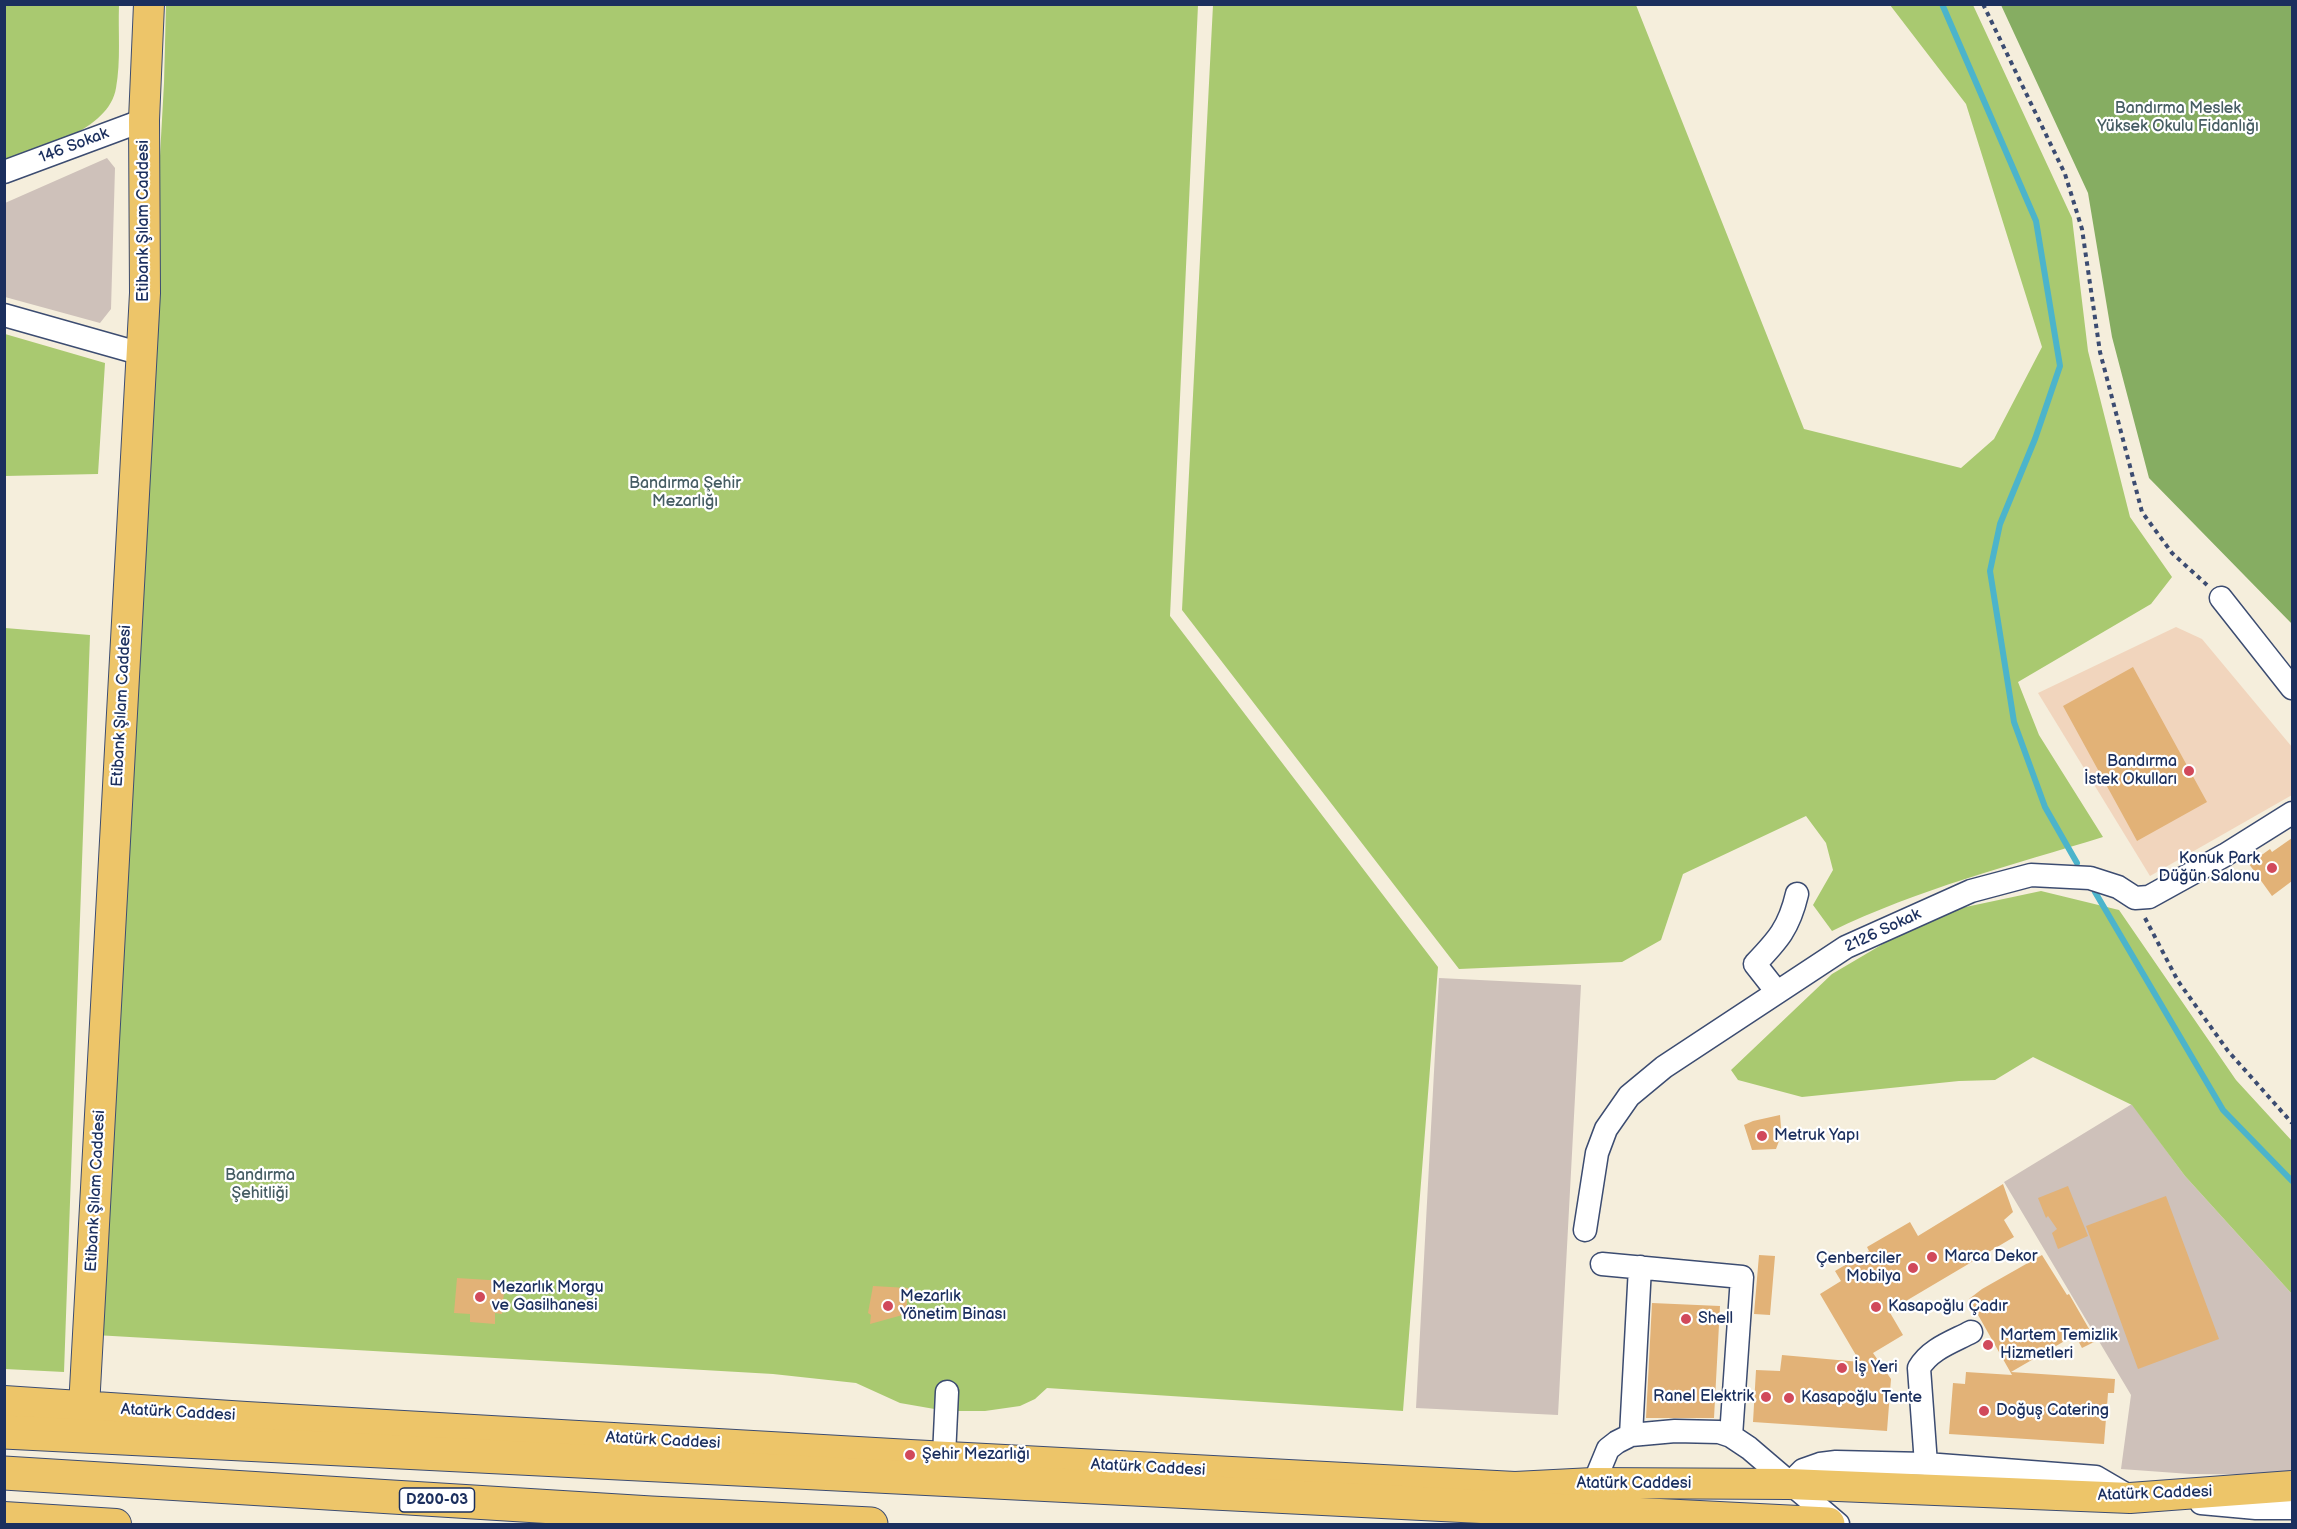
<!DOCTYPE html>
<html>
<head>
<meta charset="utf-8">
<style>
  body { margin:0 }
  #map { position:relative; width:2297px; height:1529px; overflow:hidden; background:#f5eedc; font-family:"Balsamiq Sans",sans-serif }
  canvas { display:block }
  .frame { position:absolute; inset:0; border:6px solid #1b2f5e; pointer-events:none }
</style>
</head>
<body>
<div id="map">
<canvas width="2297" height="1529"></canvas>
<div class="frame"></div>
</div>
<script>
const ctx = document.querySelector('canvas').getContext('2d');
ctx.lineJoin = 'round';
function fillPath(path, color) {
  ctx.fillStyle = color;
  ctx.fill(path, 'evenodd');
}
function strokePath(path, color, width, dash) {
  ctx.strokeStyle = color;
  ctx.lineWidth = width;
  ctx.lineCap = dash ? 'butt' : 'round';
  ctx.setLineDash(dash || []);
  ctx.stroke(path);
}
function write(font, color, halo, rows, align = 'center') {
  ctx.font = font + ' "Balsamiq Sans",sans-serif';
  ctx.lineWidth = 4.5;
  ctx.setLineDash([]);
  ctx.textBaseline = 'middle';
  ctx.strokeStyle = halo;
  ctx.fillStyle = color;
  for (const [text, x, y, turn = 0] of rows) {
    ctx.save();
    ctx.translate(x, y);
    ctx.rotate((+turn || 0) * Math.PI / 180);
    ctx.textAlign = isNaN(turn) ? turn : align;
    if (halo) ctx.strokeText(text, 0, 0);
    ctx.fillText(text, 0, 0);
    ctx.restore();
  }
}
fillPath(new Path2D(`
  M 2176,627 L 2202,639 L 2292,747 L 2292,795 L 2150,876 L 2038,693 Z`), '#f1d5bd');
fillPath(new Path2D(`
  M 107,158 L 115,168 L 111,309 L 100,323 L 5,297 L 5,203 Z
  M 1439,978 L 1581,985 L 1558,1415 L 1416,1408 Z
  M 2132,1104 L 2185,1176 L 2292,1294 L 2292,1475 L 2190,1474 L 2121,1469 L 2131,1395 L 2004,1182 Z`), '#cec1ba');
fillPath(new Path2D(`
  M 4,5 L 119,5 C 118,32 121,61 116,88 C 109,131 39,149 4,161 Z
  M 166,5 L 1198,5 L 1170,616 L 1438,967 L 1403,1411 L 1047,1388 L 1035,1399 L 1020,1406 L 985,1411 L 946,1411 L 900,1403 L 856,1383 L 773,1374 L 95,1335 L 164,83 Z
  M 1213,5 L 1636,5 L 1804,429 L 1961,468 L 1994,439 L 2042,347 L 1966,104 L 1890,5 L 1973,5 L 2072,218 L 2088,351 L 2130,517 L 2172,577 L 2151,604 L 2018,682 L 2039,735 L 2103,837 C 2013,865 1918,889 1832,931 L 1813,905 L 1833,870 L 1826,843 L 1806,816 L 1683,874 L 1661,940 L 1622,962 L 1459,969 L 1182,610 Z
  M 5,334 L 105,363 L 98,474 L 5,476 Z
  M 5,628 L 90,635 L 64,1372 L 5,1369 Z
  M 2041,891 L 2119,910 L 2236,1080 L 2292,1141 L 2292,1294 L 2185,1176 L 2132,1105 L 2033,1057 L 1995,1080 L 1959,1081 L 1802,1097 L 1738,1080 L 1731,1070 L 1832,974 L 1888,941 L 1961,908 Z`), '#a9c970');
fillPath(new Path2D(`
  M 2001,5 L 2292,5 L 2292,624 L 2149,478 L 2112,337 L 2088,193 Z`), '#86ad62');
strokePath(new Path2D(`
  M 1942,4 L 2036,221 L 2060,366 L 2035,439 L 2000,524 L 1990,571 L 2014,722 L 2045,807 L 2077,863
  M 2095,892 L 2223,1110 L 2292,1181`), '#4cb4cb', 6);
fillPath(new Path2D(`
  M 2133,667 L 2207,802 L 2137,841 L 2063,706 Z
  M 2292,838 L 2292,881 L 2272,896 L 2249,864 L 2270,849 L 2272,852 Z
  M 1780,1115 L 1781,1128 L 1777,1131 L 1779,1141 L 1776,1149 L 1752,1150 L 1744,1125 L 1753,1121 Z
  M 2003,1184 L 2013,1212 L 2004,1220 L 2014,1237 L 1889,1311 L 1903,1335 L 1873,1353 L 1891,1379 L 1887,1431 L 1753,1422 L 1756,1370 L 1780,1371 L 1782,1355 L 1860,1362 L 1820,1294 L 1841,1281 L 1835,1271 L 1869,1251 L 1867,1247 L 1910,1222 L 1918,1236 Z
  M 2068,1186 L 2088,1236 L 2058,1249 L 2052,1233 L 2057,1229 L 2048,1216 L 2046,1218 L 2038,1198 Z
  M 2166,1196 L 2219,1339 L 2138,1369 L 2086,1226 Z
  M 1759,1255 L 1775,1256 L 1770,1315 L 1754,1314 Z
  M 2042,1255 L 2067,1295 L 2069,1294 L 2096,1341 L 2082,1348 L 2075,1335 L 2011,1372 L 2115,1379 L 2114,1393 L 2108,1393 L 2104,1444 L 1949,1434 L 1953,1383 L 1965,1384 L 1966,1372 L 2012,1375 L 1969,1299 L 1982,1289 Z
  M 457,1278 L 505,1281 L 502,1314 L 495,1313 L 495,1324 L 470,1322 L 470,1314 L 454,1313 Z
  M 873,1286 L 908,1288 L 906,1314 L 870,1324 L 871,1315 L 868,1313 Z
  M 1652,1303 L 1720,1306 L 1714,1418 L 1646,1418 Z`), '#e2b277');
const minor = new Path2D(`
  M 4,172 L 144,120
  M 4,315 L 142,354
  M 2221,598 L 2292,688
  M 1777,992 L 1755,964 C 1778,940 1789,928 1797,894
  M 1585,1230 L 1597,1153 L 1606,1129 L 1629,1096 L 1664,1067 L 1846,947 L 1971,891 L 2031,875 L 2090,878 L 2118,887 L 2135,898 L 2149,897 L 2225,855 L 2292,813
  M 1602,1264 L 1742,1277 L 1731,1436
  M 1631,1435 L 1640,1267
  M 944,1456 L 947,1392
  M 1926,1464 L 1919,1368 C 1930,1349 1952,1342 1971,1332
  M 1789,1484 L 1803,1470 L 1820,1464 L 1836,1462 L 1926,1464 L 2096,1477 L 2132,1498
  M 1589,1495 L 1608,1449 L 1617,1442 L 1631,1435 L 1675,1431 L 1719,1432 L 1731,1436 L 1749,1448 L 1838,1524
  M 2201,1503 L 2256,1508 L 2292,1508`);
const major = new Path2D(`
  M 4,1401 L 246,1417 L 910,1455 L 1515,1487 L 1593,1483 L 1789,1484 L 2130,1498 L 2292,1486
  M 84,1407 L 145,293 L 144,120 L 149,4
  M 4,1517 L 116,1524`);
const highway = new Path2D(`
  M 4,1432 L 1828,1524
  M 4,1473 L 651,1513 L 871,1524`);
strokePath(minor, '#3c4c71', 25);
strokePath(major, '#3c4c71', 32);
strokePath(highway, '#3c4c71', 35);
strokePath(new Path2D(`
  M 1983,4 L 2065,174 L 2082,229 L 2100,352 L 2142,512 L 2172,553 L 2207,585
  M 2145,918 L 2178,981 L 2228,1051 L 2292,1123`), '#3c4c71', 4, [4.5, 4.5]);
strokePath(minor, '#fff', 22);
strokePath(major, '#edc569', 30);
strokePath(highway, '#edc569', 33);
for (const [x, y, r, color] of [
  [2189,771,6,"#d1495b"],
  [2272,868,6,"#d1495b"],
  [1762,1136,6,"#d1495b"],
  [1932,1257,6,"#d1495b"],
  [1913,1268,6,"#d1495b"],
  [480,1297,6,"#d1495b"],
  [888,1306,6,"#d1495b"],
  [1876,1307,6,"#d1495b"],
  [1686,1319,6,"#d1495b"],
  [1988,1345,6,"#d1495b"],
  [1842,1368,6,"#d1495b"],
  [1766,1397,6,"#d1495b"],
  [1789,1398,6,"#d1495b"],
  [1984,1411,6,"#d1495b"],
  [910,1455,6,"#d1495b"]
]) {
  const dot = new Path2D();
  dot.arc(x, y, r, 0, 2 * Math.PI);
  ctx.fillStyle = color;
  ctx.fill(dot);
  strokePath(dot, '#fff', 2);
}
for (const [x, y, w] of [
  [437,1500,75]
]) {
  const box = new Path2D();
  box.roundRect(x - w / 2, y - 12, w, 24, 4.5);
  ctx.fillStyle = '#fff';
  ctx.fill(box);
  strokePath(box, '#1b2f5e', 1.5);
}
write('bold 15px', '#1b2f5e', null, [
  ["D200-03",437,1500]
]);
write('16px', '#465d63', '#fff', [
  ["Bandırma Meslek",2178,109],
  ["Yüksek Okulu Fidanlığı",2178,127],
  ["Bandırma Şehir",685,484],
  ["Mezarlığı",685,502],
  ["Bandırma",260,1176],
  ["Şehitliği",260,1194]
]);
write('16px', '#1b2f5e', '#fff', [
  ["146 Sokak",74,146,-21],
  ["Etibank Şılam Caddesi",144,221,-90],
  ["Etibank Şılam Caddesi",122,706,-87],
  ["2126 Sokak",1883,931,-25],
  ["Etibank Şılam Caddesi",96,1191,-87],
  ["Atatürk Caddesi",178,1413,3],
  ["Atatürk Caddesi",663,1441,3],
  ["Atatürk Caddesi",1148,1468,3],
  ["Atatürk Caddesi",1634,1484],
  ["Atatürk Caddesi",2155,1494,-2]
]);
write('16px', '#1b2f5e', '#fff', [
  ["Bandırma",2177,762,"right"],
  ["İstek Okulları",2177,780,"right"],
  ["Konuk Park",2260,859,"right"],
  ["Düğün Salonu",2260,877,"right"],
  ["Metruk Yapı",1774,1136],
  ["Marca Dekor",1944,1257],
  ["Çenberciler",1901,1259,"right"],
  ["Mobilya",1901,1277,"right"],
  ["Mezarlık Morgu",492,1288],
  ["ve Gasilhanesi",492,1306],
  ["Mezarlık",900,1297],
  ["Yönetim Binası",900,1315],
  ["Kasapoğlu Çadır",1888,1307],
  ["Shell",1698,1319],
  ["Martem Temizlik",2000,1336],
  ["Hizmetleri",2000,1354],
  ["İş Yeri",1854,1368],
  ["Ranel Elektrik",1754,1397,"right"],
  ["Kasapoğlu Tente",1801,1398],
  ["Doğuş Catering",1996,1411],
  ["Şehir Mezarlığı",922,1455]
], 'left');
</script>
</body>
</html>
